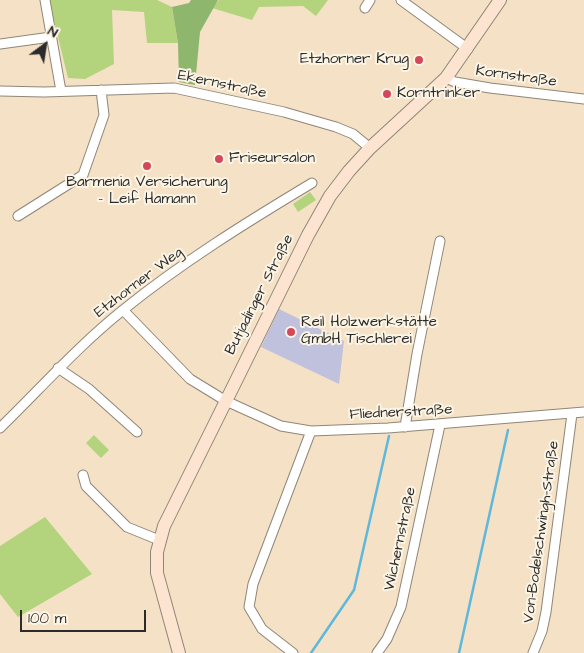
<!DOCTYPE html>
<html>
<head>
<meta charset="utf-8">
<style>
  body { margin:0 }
  #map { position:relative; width:584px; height:653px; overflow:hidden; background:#f4e1c6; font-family:"Architects Daughter",sans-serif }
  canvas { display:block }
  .north { position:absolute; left:20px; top:20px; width:50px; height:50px; -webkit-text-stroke:4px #fcf5e5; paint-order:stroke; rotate:31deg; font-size:14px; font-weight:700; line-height:20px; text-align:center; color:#2b2b2b }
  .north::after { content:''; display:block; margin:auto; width:18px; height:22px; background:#2b2b2b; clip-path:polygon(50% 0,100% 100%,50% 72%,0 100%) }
  .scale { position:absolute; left:20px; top:610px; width:126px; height:22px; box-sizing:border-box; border:2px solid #2b2b2b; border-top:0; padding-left:6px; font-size:15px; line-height:18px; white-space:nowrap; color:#2b2b2b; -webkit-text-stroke:4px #fcf5e5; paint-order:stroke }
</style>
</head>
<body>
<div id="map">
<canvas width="584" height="653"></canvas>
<div class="north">N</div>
<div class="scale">100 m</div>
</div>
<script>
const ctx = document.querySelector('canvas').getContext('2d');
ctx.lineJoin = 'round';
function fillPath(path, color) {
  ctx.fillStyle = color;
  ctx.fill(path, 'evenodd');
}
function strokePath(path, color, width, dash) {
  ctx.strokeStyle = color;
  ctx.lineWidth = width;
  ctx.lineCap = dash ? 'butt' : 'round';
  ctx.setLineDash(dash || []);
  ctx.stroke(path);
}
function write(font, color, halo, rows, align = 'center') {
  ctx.font = font + ' "Architects Daughter",sans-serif';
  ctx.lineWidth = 4;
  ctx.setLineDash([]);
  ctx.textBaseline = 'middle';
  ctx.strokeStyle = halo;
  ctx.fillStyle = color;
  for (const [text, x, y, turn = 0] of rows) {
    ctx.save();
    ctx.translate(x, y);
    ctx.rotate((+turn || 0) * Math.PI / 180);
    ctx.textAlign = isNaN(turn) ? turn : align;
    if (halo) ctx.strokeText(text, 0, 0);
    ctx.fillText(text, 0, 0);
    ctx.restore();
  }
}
fillPath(new Path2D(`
  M 279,309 L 344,341 L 339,384 L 261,347 Z`), '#c0c2dd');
fillPath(new Path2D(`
  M 49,0 L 157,0 L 172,7 L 178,43 L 147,43 L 144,12 L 112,10 L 114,64 L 85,79 L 68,78 Z
  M 219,0 L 328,0 L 316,16 L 303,6 L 259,7 L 252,20 L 212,8 Z
  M 310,192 L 316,200 L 298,212 L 293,204 Z
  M 94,435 L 109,450 L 101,458 L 86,443 Z
  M 45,517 L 92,574 L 18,617 L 0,594 L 0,546 Z`), '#b3d47c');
fillPath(new Path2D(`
  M 191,0 L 218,0 L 200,32 L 195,85 L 179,82 L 178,43 L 172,7 L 189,3 Z`), '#8eb66c');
strokePath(new Path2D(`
  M 311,653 L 354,590 L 389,436
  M 459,653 L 508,430`), '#5eb8dc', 2.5);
const street = new Path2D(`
  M 45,0 L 61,91
  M 401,0 L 468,49
  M 365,8 L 370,0
  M 0,44 L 51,37
  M 446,78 L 455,82 L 490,88 L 584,99
  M 0,91 L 44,92 L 174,88 L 284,112 L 336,127 L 353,134 L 370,148
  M 18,216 L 83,175 L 104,115 L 101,90
  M 123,310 L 190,379 L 226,401 L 281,426 L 311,431 L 388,428 L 584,412
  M 58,368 L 89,389 L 137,432
  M 405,427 L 417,354 L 440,241
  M 0,428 C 41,388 78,346 123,310 C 181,263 247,222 312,183
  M 83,475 L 86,486 L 127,527 L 159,540
  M 293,653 L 262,629 L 249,607 L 253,584 L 311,431
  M 377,653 L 387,639 L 401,607 L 440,425
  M 533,653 L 542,631 L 546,612 L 572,414`);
const secondary = new Path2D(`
  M 179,653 L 157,573 L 157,552 L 164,526 L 226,401 L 308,235 L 330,196 L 349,171 L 370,148 L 446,78 L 500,0`);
strokePath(street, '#908678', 11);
strokePath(secondary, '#908678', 14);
strokePath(street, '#fff', 9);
strokePath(secondary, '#fde4d0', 12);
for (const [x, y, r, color] of [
  [419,60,5,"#d1495b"],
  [387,94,5,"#d1495b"],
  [219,159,5,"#d1495b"],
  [147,166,5,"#d1495b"],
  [291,332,5,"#d1495b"]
]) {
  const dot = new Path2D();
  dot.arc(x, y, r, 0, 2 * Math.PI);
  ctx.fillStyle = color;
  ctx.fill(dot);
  strokePath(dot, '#fcf5e5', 2);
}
write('15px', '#2b2b2b', '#fcf5e5', [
  ["Etzhorner Krug",409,60,"right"],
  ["Korntrinker",397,94],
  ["Friseursalon",229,159],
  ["Barmenia Versicherung",147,183,"center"],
  ["- Leif Hamann",147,200,"center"],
  ["Reil Holzwerkstätte",301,323],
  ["GmbH Tischlerei",301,340]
], 'left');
write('15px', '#2b2b2b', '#fcf5e5', [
  ["Kornstraße",516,77,8],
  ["Ekernstraße",222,85,12],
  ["Etzhorner Weg",139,283,-37],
  ["Butjadinger Straße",260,295,-63],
  ["Fliednerstraße",401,413,-3],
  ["Von-Bodelschwingh-Straße",542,532,-82],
  ["Wichernstraße",401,539,-78]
]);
</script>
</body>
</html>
